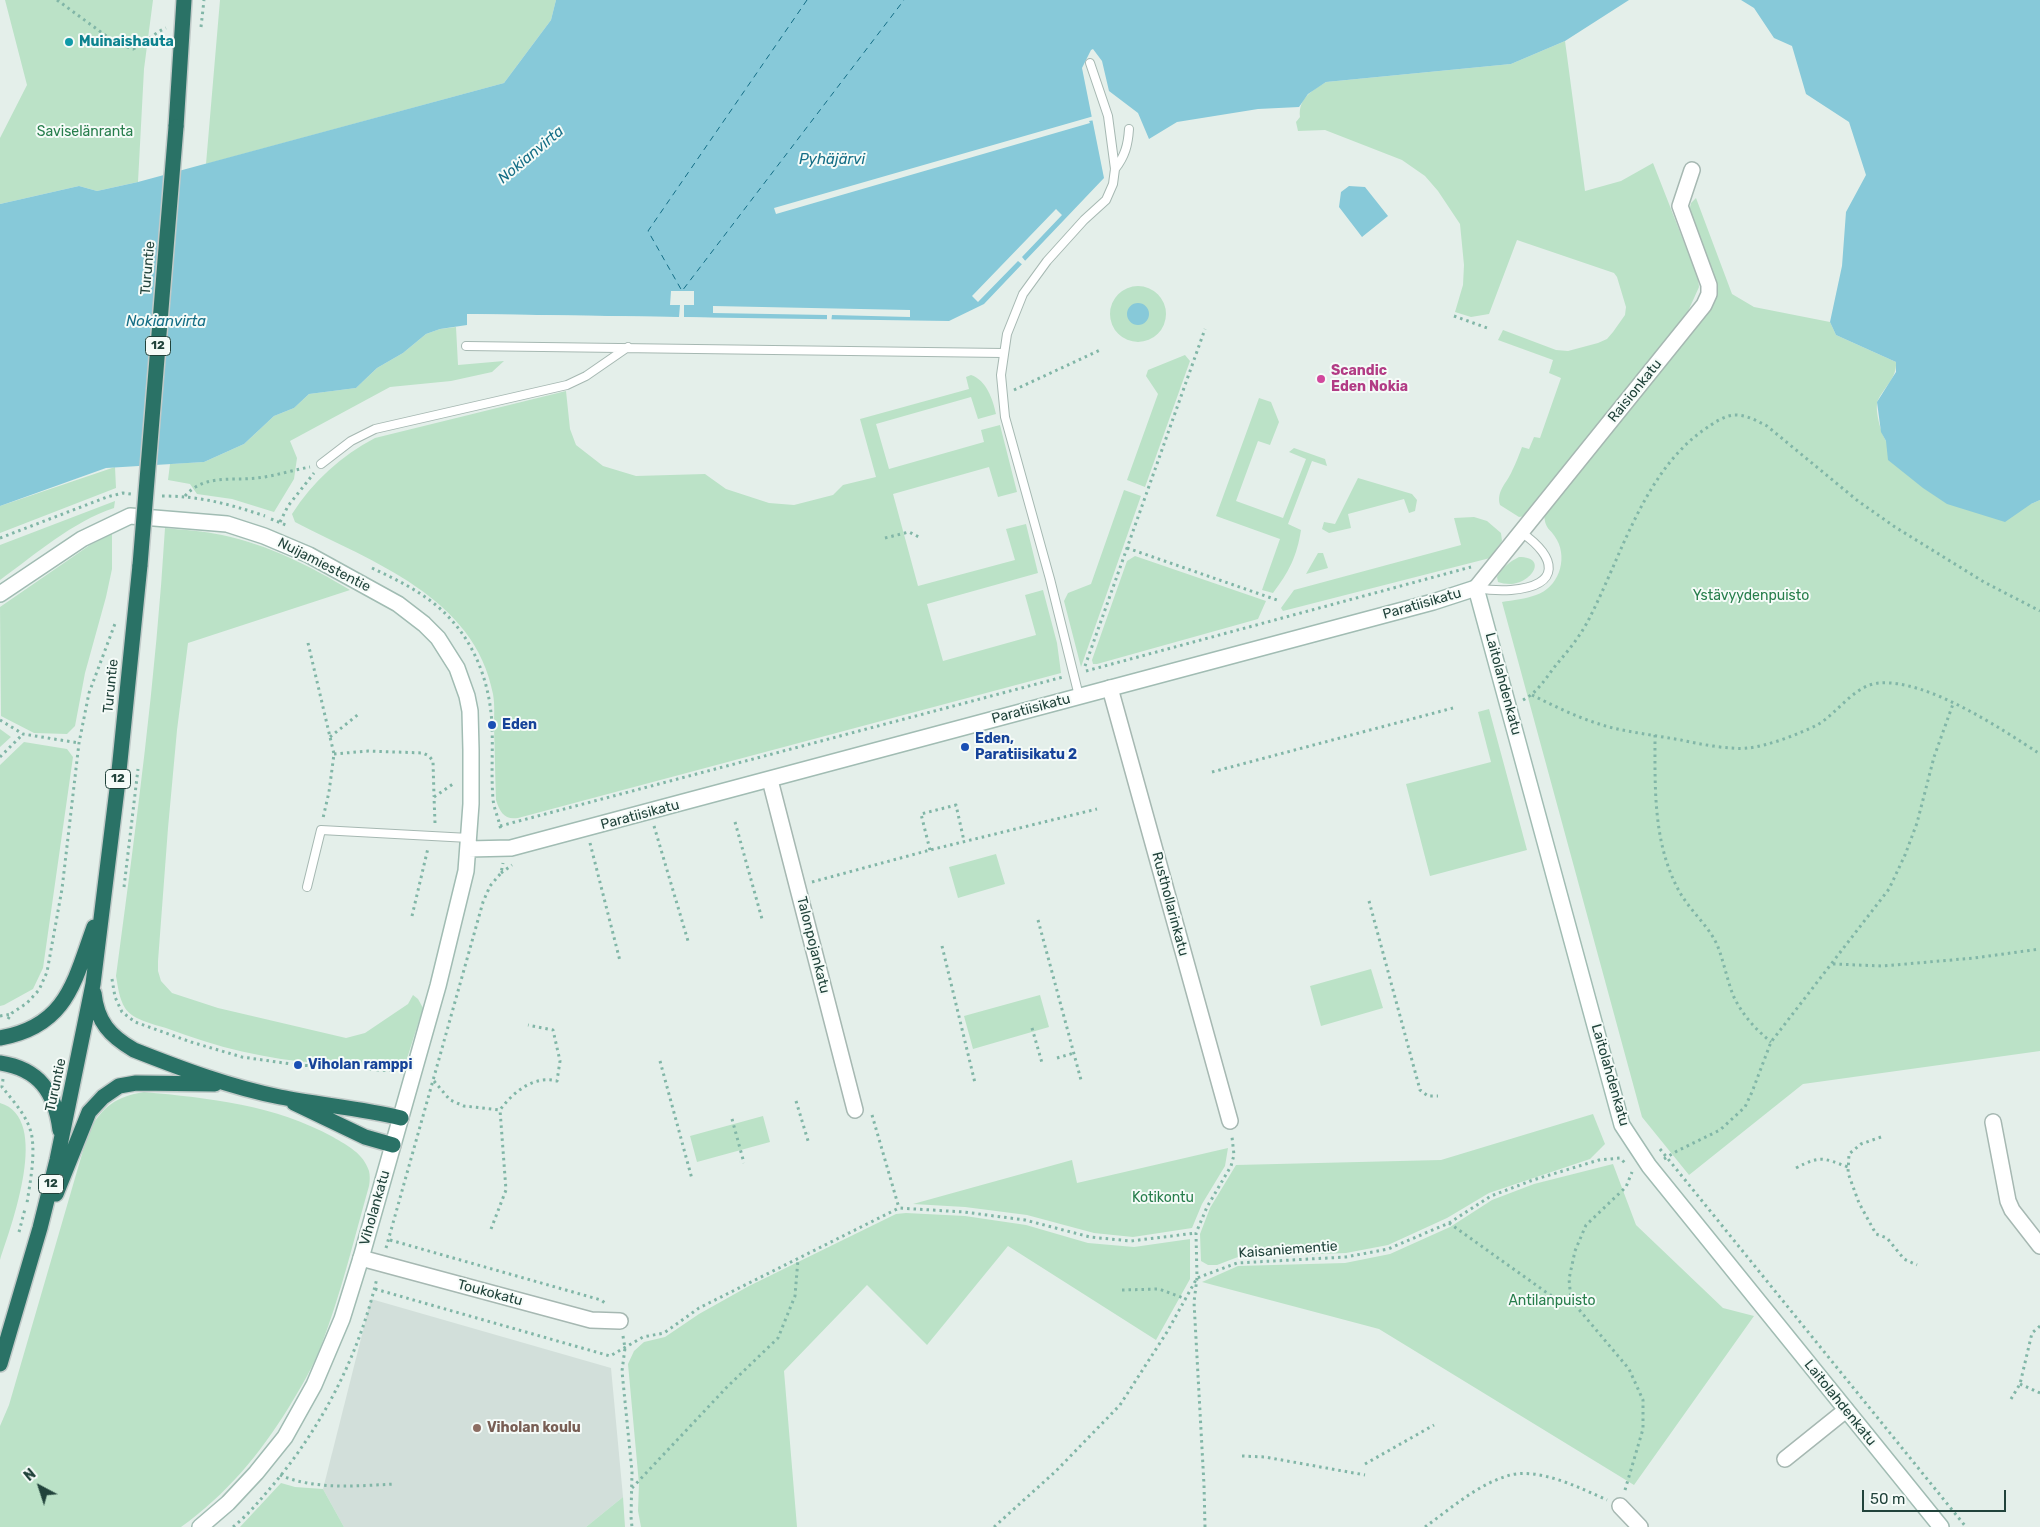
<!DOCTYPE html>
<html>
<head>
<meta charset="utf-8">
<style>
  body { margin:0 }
  #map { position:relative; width:2040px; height:1527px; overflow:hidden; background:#e4efea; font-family:Rubik,sans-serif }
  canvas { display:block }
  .north { position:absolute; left:15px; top:1462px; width:50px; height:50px; -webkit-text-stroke:4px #f5fbf8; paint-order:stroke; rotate:320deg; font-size:14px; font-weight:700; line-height:20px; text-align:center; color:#21433b }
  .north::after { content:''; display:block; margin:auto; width:18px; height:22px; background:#21433b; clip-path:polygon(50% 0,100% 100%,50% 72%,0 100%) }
  .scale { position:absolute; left:1862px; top:1490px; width:144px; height:22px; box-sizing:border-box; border:2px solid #21433b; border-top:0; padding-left:6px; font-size:15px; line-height:18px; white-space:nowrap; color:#21433b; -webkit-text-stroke:4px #f5fbf8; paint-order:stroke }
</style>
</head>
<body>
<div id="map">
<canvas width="2040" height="1527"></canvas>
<div class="north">N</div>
<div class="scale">50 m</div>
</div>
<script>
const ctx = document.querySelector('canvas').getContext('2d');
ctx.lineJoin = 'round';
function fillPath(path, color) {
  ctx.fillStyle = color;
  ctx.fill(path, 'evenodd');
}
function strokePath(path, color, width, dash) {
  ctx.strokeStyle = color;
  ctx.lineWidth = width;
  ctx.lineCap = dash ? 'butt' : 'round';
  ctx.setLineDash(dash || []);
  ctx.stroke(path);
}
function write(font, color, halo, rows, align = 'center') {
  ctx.font = font + ' Rubik,sans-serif';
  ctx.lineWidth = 4;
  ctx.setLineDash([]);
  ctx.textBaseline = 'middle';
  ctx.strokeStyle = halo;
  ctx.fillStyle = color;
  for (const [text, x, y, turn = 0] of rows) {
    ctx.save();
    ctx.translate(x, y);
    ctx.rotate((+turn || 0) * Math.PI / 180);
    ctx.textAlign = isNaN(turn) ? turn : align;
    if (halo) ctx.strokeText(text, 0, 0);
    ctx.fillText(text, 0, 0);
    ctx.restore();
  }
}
fillPath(new Path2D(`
  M 371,1299 L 611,1368 L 623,1497 L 586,1527 L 344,1527 L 323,1489 Z`), '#d2dfda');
fillPath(new Path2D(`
  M 5,0 L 153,0 L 144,69 L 138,182 L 97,191 L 79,186 L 0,204 L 0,138 L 27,85 Z
  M 220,0 L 556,0 L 551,20 L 504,83 L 206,164 Z
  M 1565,41 L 1585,191 L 1621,181 L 1653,163 L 1698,278 L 1699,287 L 1685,318 L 1525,516 L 1519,517 L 1500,505 C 1496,491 1507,483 1512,471 C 1516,463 1519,455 1522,447 L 1529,449 L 1534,437 L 1540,438 L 1561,378 L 1549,373 L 1553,360 L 1498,340 L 1503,330 L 1556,350 L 1568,351 L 1598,343 L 1607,339 L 1613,332 L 1625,315 L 1626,307 L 1617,277 L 1614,273 L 1517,240 L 1489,314 L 1471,317 L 1455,312 L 1463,285 L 1464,265 L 1460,224 L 1438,191 L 1425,176 L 1402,160 L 1325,130 L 1298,131 L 1296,122 L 1300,117 C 1298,98 1312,91 1326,82 L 1511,64 Z
  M 1696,198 L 1732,294 L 1754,307 L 1830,322 L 1836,335 L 1896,362 C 1897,378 1885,386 1878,400 C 1874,409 1881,433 1886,441 L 2031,504 L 2040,500 L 2040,1051 L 1803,1084 L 1689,1175 L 1642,1117 L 1502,602 C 1513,600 1526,599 1536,595 C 1558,588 1568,560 1557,540 C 1550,527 1545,531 1544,513 L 1716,299 L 1717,289 L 1689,211 L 1691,203 Z
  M1110 314a28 28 0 1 1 56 0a28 28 0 1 1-56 0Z
  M 456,327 L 458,365 L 504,361 L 492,372 L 451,381 L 390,387 L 290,441 L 297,458 L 294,479 L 274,512 L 232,499 L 197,494 L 190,484 L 168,480 L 170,464 L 204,462 L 244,444 L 274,416 L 294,408 L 309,394 L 356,388 L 377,368 L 403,353 L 426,334 L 440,329 Z
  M 1185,355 L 1190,361 L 1145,487 L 1127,480 L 1158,394 L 1146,376 L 1148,370 Z
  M 971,375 C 986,380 993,399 996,414 L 978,419 L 971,397 L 876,424 L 889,469 L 984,442 L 981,430 L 1000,425 L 1017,492 L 998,497 L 989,467 L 893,494 L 918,586 L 1015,560 L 1006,529 L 1026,524 L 1038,573 L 927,604 L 943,661 L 1036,635 L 1025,595 L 1043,590 L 1057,643 L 1061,673 L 518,818 C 504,820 500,812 496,800 C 495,776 495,752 494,728 C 494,717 495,705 493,694 C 475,597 372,562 295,522 L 292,514 C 313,481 341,456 375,438 L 566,391 L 570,429 L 576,445 L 603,466 L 636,476 L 705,474 L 726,489 L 769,503 L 794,505 L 833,495 L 843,485 L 876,477 L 860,419 L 969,389 L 966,377 Z
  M 1259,398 L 1271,402 L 1279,422 L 1270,445 L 1258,441 L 1236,501 L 1283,518 L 1306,459 L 1289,452 L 1294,448 L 1325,459 L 1327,466 L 1312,461 L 1288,524 L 1301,530 C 1297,556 1289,572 1273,593 L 1262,590 L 1280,539 L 1216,516 Z
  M 115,467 L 116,488 L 0,533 L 0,506 Z
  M 1358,478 L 1412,494 L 1417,500 L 1415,511 L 1409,513 L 1404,499 L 1348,514 L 1351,528 L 1329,533 L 1322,529 L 1324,522 L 1335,524 Z
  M 1124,490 L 1141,496 L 1081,667 L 1064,601 L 1068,593 L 1091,584 Z
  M 115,501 L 114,508 C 72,522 36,554 0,580 L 0,545 Z
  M 1474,517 L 1487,521 L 1501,533 L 1502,541 L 1490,558 L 1283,611 L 1281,608 L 1294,590 L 1461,545 L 1454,518 Z
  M 165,528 C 184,530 204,531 222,535 C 269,545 310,566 350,590 L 188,643 L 177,730 L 168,828 L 158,961 L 158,971 L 161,981 L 172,993 L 218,1008 L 346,1038 L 365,1033 L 408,1004 L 413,995 L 418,999 L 423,1008 L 404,1068 C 376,1063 349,1065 321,1063 C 267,1060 216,1047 166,1028 C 153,1024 133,1020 125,1008 C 119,998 118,987 116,976 C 136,827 156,678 165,528 Z
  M 112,534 L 112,569 L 106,597 L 85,673 L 75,726 L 67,734 L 34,733 L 1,716 L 0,607 L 90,545 Z
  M 1318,553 L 1323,553 L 1328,568 L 1306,574 Z
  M 1135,556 L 1266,601 L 1258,619 L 1097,664 L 1093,664 L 1092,660 L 1127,561 Z
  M 1519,557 C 1549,557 1531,584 1510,584 C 1506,584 1501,583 1498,582 L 1497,577 C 1503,567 1509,562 1519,557 Z
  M 1489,709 L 1527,850 L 1430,876 L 1406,784 L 1491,762 L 1478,712 Z
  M 0,729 L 11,737 L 0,747 Z
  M 24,742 L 67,749 L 73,757 L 43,968 L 33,989 L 4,1005 L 0,1006 L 0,765 Z
  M 996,854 L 1005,884 L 958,898 L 949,867 Z
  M 1371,969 L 1383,1008 L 1321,1026 L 1310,986 Z
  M 1040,995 L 1049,1027 L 973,1049 L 964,1016 Z
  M 144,1092 C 209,1098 275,1105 333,1137 C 348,1146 363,1153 369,1171 C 370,1175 370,1181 369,1186 C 354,1239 341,1294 321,1346 C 313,1367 301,1387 289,1407 C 260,1454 226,1495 181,1527 L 0,1527 L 0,1426 L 9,1405 L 89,1130 C 104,1106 115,1097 144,1092 Z
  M 0,1103 C 52,1118 11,1226 0,1260 Z
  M 1593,1114 L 1605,1144 L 1590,1159 L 1489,1193 L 1447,1218 L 1388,1245 L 1346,1253 L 1238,1257 L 1217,1265 L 1208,1265 L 1201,1261 L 1200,1234 L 1210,1208 L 1236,1165 L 1441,1160 Z
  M 763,1116 L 770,1142 L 697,1162 L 690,1136 Z
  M 1228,1148 L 1225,1166 L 1202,1204 L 1192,1228 L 1133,1237 L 1094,1233 L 1027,1215 L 965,1207 L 913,1204 L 1072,1160 L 1077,1183 Z
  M 1613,1164 L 1636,1225 L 1723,1308 L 1754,1316 L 1634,1485 L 1379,1329 L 1202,1282 L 1238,1266 L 1345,1263 L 1390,1254 L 1450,1227 L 1492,1200 L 1534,1184 Z
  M 906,1213 L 965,1216 L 1026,1225 L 1088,1243 L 1134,1247 L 1190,1239 L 1190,1279 L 1156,1340 L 1008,1246 L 927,1345 L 867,1285 L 784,1371 L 797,1527 L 641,1527 L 638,1511 L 639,1484 L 628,1364 L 634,1351 L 644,1342 L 665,1337 L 699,1314 L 749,1286 L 896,1214 Z
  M 281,1483 L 295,1487 L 323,1489 L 344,1527 L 240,1527 Z
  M 623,1497 L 625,1527 L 586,1527 Z`), '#bbe2c7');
fillPath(new Path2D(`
  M 556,0 L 1629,0 L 1565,41 L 1511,64 L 1326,82 L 1308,94 L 1299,107 L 1258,109 L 1177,122 L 1149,139 L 1138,113 L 1109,91 L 1102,61 L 1093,49 L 1091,50 L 1082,68 L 1104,178 L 984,304 L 949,321 L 467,314 L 467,325 L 440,329 L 426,334 L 403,353 L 377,368 L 356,388 L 309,394 L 294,408 L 274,416 L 244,444 L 204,462 L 106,468 L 0,506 L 0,204 L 79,186 L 97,191 L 138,182 L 504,83 L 551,20 Z
  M 1741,0 L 2040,0 L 2040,500 L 2031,504 L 2005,522 L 1947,504 L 1923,488 L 1888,460 L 1886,441 L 1881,432 L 1877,402 L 1896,372 L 1896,362 L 1836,335 L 1830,322 L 1842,266 L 1846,212 L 1866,175 L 1849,122 L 1806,94 L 1792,46 L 1774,38 L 1754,8 Z
  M 1349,186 L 1365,187 L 1388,216 L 1362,237 L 1339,207 L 1341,192 Z
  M1127 314a11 11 0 1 1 22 0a11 11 0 1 1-22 0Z`), '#87c9d9');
fillPath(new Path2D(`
  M 1094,116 L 1095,120 L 1089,121 L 1090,123 L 776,214 L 774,208 Z
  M 1056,209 L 1062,215 L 1022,257 L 1027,263 L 1024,266 L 1018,261 L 978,302 L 972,296 Z
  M 671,291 L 694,291 L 694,305 L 684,305 L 684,317 L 713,318 L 713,320 L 469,316 L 469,326 L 467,328 L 467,314 L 679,317 L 680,305 L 670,305 Z
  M 713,306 L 910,310 L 910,317 L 832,315 L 831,323 L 827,323 L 827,315 L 713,313 Z`), '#e4efea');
strokePath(new Path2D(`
  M 807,0 L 648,231 L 682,291 L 904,0`), '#146e86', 1, [6, 5]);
const lane = new Path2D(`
  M 1115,169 C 1125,156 1128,145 1129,129
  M 466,346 L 1003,353
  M 321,464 L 351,441 L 375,429 L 567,385 L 586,376 L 628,347
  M 1476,588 C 1488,590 1499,591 1511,590 C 1562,586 1557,557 1522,533
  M 1079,696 L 1050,579 L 1005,417 L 1001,375 L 1007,334 L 1023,294 L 1047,261 L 1084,220 L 1106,200 L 1113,184 L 1115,169 L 1108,116 L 1090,63
  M 307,887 L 321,830 L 469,838`);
const street = new Path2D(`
  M 1476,588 L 1704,305 L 1709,294 L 1709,285 L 1680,206 L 1692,170
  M 1110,688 L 1230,1121
  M 770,780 L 855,1110
  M 1993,1122 L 2008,1201 L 2012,1210 L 2040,1246
  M 361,1258 L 591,1320 L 620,1321
  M 1785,1459 L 1846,1410
  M 1620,1506 L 1640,1527`);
const secondary = new Path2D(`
  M 0,594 L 82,539 L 130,516 L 227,524 L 264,536 L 309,555 L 398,604 L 424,624 L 438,638 L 457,668 L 467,696 L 470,711 L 471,750 L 471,804 L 466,871 L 438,986 L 361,1258 L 342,1319 L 314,1385 L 285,1437 L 256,1473 L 228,1503 L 200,1527
  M 468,849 L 511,848 L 1433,602 L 1476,588 L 1622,1125 L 1649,1166 L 1941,1527`);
const highway = new Path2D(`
  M 176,127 L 184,0
  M 94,993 C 97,1022 110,1036 134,1050 C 182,1069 230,1087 280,1097 C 320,1105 361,1108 401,1118
  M 0,1038 C 67,1026 74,982 94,927
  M 0,1063 C 39,1069 55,1092 60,1130
  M 294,1103 L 365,1137 L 393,1145
  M 56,1194 L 89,1112 L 103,1097 L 119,1086 L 136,1083 L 215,1084
  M 0,1364 L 40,1228 L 57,1160 L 93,984 L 118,781 L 140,565`);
strokePath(lane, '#a6b8b2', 10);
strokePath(street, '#a6b8b2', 18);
strokePath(secondary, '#a1bcb3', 18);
strokePath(highway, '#c1cac8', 18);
strokePath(new Path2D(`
  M 57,0 L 116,43 L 133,49 C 146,44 153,33 166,28
  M 201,27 L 204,0
  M 1454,316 L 1490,329
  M 1014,390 L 1100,350
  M 162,496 C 200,496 229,504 265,516
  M 185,496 C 204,474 231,481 257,478 C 275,476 293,470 310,467
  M 271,519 L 288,526
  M 280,522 L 288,506 L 314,473
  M 0,538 L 107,497 L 123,493 L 131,494
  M 885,538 L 909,532 L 921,538
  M 1127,548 L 1277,600
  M 372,568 C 393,578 414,588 432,602 C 471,632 490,678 492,726 C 493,750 491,775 493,799 C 494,810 500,821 501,832
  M 308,643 L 334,754 L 329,792 L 323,818
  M 1085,666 L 1205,329
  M 1086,671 L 1471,567
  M 1532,695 C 1558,708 1585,721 1613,728 C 1635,733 1658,736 1681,740 C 1699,744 1730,750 1748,748 C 1768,746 1799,734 1817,725 C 1837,714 1854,685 1879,683 C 1927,679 2000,728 2040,754
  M 1523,700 C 1537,693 1546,678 1556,665 C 1568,651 1581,635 1589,619 C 1622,555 1645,468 1708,427 C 1715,422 1726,415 1735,415 C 1747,415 1757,421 1767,426 L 1858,501 L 1895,527 L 1984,582 L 2040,611
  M 0,720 L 23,734 L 79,743
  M 1655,735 C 1655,789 1653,843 1679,891 C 1690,911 1710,927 1718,947 C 1724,963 1727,979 1733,995 C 1741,1013 1755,1029 1771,1042
  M 330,737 L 360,713
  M 334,754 L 368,751 L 423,753 L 429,756 L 433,761 L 434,796
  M 0,757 L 23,734
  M 1212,772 L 1453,708
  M 735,822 L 762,919
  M 435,823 L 434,797 L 453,784 L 455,784
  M 500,826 L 1063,677
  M 654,826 L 688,941
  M 590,843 L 620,961
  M 930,850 L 921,814 L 956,805 L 964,841
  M 501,873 L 512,865
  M 812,882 L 930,850 L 1097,809
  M 124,887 L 138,769
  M 1369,901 L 1420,1090 L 1428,1096 L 1438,1096
  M 412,916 L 428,848
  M 1038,920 L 1081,1080
  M 942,946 L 975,1083
  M 1833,964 L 1883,966 L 1974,958 L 2040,949
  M 112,979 L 115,997 L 122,1012 L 135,1022 L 191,1042 L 242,1057 L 298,1065 L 396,1071
  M 0,1016 L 12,1014
  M 8,1019 L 12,1013 L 27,1003 L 39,990 L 47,972 L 62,889 L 79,743 L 89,693 L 116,621
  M 1032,1028 L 1042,1063
  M 1057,1058 L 1074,1053
  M 660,1061 L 692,1179
  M 3,1079 L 2,1087 C 14,1102 29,1118 32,1137 C 35,1158 30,1183 27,1203
  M 434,1081 L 450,1100 L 464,1106 L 500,1110 C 513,1092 534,1075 557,1081 L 560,1061 L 553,1030 L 528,1025
  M 796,1101 L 809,1144
  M 872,1115 L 899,1208
  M 732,1119 L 744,1163
  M 1881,1137 L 1861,1144 L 1849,1154 L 1848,1173 L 1859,1203 L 1876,1234 L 1887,1238 L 1904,1259 L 1917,1265
  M 1660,1149 L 1966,1527
  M 1664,1159 L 1677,1151 L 1720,1130 L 1745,1107 L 1752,1092 L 1771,1042 L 1889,889 L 1905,855 L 1917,823 L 1934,757 L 1953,704
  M 1796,1168 C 1821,1155 1823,1158 1848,1167
  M 1449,1223 L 1550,1295 L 1571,1300
  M 491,1229 L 506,1190 L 500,1110
  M 19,1232 L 25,1209
  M 390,1240 L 601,1300 L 605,1303
  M 386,1248 L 483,902 L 490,886 L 501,873 L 503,863
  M 375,1289 L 610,1356 L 643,1337 L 664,1333 L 699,1308 L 899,1208 L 964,1212 L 1025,1220 L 1090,1237 L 1131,1241 L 1196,1233
  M 1122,1290 L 1159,1289 L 1186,1299
  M 623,1336 L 625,1348 L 622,1371 L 632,1472 L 631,1517 L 632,1527
  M 2020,1384 L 2040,1393
  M 2011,1399 L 2020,1384 L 2032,1333 L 2040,1326
  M 1242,1456 L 1265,1457 L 1365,1475
  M 1365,1464 L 1434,1425
  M 280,1475 C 314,1490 357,1486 394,1484
  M 632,1488 L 727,1387 L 778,1338 L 795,1296 L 798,1259
  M 1625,1490 L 1643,1429 L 1643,1400 L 1629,1369 L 1571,1300 L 1569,1279 L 1575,1251 L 1586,1225 L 1626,1187 L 1632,1172
  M 233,1527 C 248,1515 260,1500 273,1485 C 323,1425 359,1355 377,1278
  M 994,1527 L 1056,1471 L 1120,1405 L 1167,1332 L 1197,1278 L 1237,1263 L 1346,1257 L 1388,1249 L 1449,1223 L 1491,1196 L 1533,1180 L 1599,1160 L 1620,1158 L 1625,1163
  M 1205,1527 L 1204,1485 L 1194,1302 L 1197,1278 L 1196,1233 L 1207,1207 L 1231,1166 L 1234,1155 L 1232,1137
  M 1425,1527 C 1450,1509 1477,1485 1507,1476 C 1537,1466 1580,1488 1607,1500`), '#81b6a7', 3, [2.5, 4]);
strokePath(lane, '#fff', 8);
strokePath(street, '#fff', 15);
strokePath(secondary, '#fff', 15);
strokePath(highway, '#2a7266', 15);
const highwayBridge = new Path2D(`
  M 140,565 L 176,127`);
strokePath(highwayBridge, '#c1cac8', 18, []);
strokePath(highwayBridge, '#2a7266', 15);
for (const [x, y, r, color] of [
  [69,42,5,"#0f9aa8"],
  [1321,379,5,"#d1479c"],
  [492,725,5,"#1a4fb4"],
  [965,747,5,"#1a4fb4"],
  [298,1065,5,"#1a4fb4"],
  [477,1428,5,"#8d6e63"]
]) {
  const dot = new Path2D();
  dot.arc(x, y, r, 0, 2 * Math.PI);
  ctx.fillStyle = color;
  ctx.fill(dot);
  strokePath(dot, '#f5fbf8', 2);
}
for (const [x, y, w] of [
  [158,346,25],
  [118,779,25],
  [51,1184,25]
]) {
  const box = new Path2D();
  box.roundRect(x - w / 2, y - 9.5, w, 19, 4);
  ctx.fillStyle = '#f5fbf8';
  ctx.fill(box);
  strokePath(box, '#21433b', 1);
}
write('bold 12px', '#21433b', null, [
  ["12",158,346],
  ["12",118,779],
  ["12",51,1184]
]);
write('bold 14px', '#0d838f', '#f5fbf8', [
  ["Muinaishauta",79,42]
], 'left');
write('14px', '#277e4c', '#f5fbf8', [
  ["Saviselänranta",85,132],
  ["Ystävyydenpuisto",1751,596],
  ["Kotikontu",1163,1198],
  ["Antilanpuisto",1552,1301]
]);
write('14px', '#21433b', '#f5fbf8', [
  ["Turuntie",148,268,-85],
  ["Raisionkatu",1635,391,-51],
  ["Nuijamiestentie",324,565,27],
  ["Paratiisikatu",1422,604,-16],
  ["Laitolahdenkatu",1503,684,75],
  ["Turuntie",111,686,-84],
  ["Paratiisikatu",1031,709,-15],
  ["Paratiisikatu",640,815,-15],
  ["Rusthollarinkatu",1170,904,75],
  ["Talonpojankatu",813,945,76],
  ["Laitolahdenkatu",1610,1075,74],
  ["Turuntie",56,1085,-78],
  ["Viholankatu",375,1208,-74],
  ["Kaisaniementie",1288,1250,-4],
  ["Toukokatu",490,1293,15],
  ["Laitolahdenkatu",1840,1403,51]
]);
write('bold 14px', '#b23c85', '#f5fbf8', [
  ["Scandic",1331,371],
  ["Eden Nokia",1331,387]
], 'left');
write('bold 14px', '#164399', '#f5fbf8', [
  ["Eden",502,725],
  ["Eden,",975,739],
  ["Paratiisikatu 2",975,755],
  ["Viholan ramppi",308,1065]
], 'left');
write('bold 14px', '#785e54', '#f5fbf8', [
  ["Viholan koulu",487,1428]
], 'left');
write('italic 15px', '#146e86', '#f5fbf8', [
  ["Nokianvirta",531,155,-40],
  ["Pyhäjärvi",832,160],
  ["Nokianvirta",166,322]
]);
</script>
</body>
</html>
